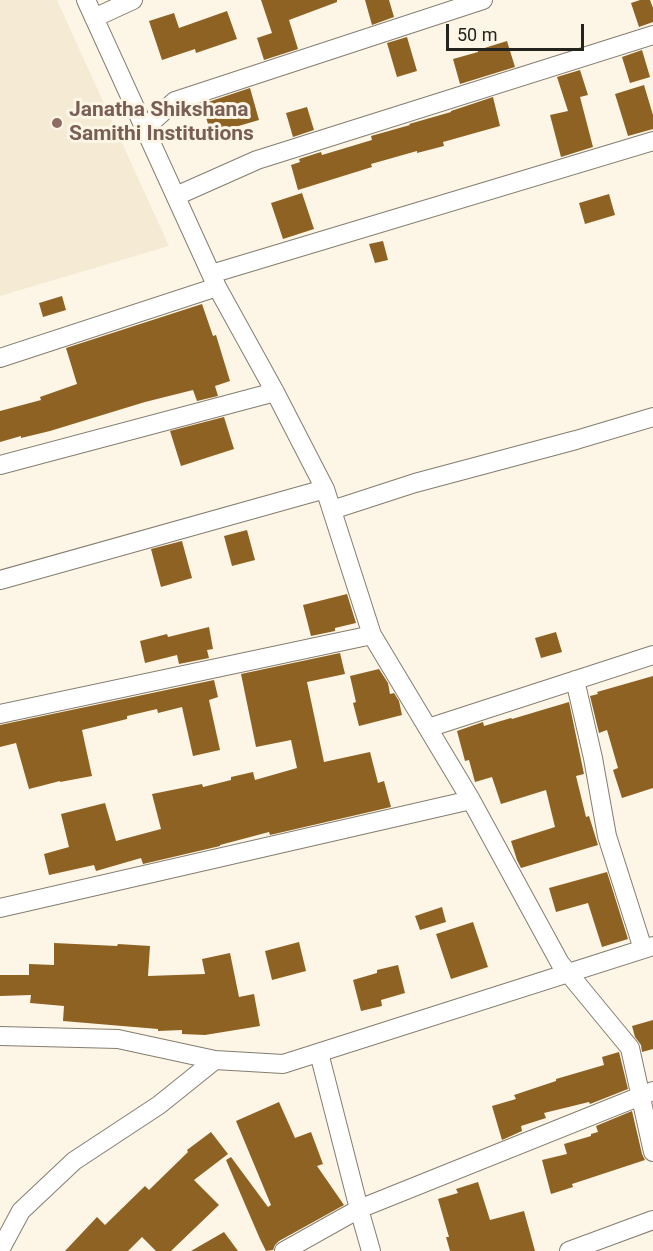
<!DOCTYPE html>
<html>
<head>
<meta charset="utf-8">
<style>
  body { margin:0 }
  #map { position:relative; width:653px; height:1251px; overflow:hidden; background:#fdf6e7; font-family:Roboto,sans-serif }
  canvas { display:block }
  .scale { position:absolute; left:446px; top:24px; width:138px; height:27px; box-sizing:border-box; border:3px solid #25231d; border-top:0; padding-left:8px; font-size:18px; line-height:21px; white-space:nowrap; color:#25231d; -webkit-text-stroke:4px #fdf6e7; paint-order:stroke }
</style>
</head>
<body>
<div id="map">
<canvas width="653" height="1251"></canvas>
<div class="scale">50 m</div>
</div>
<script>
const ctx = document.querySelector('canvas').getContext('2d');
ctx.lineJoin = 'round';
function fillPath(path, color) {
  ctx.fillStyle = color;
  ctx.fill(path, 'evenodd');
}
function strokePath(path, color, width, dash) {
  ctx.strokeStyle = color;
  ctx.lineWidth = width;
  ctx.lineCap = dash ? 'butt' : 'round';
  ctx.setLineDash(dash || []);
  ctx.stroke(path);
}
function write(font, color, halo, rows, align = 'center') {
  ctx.font = font + ' Roboto,sans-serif';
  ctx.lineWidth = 6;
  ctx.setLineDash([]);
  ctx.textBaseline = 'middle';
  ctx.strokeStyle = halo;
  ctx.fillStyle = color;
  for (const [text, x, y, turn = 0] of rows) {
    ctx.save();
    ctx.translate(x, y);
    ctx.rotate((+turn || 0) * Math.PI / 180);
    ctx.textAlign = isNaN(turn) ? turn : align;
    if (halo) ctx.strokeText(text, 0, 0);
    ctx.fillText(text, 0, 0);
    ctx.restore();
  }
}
fillPath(new Path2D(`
  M 0,0 L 57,0 L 169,246 L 0,296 Z`), '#f5ead4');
fillPath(new Path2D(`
  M 261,0 L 337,0 L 337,2 L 289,20 L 298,49 L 264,60 L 257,38 L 272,33 Z
  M 365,0 L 389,0 L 394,17 L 372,25 Z
  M 640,0 L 650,0 L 653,8 L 653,22 L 639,27 L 631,3 Z
  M 227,11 L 237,39 L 196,53 L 195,49 L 162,60 L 149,21 L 174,13 L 179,28 Z
  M 407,37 L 417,71 L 397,77 L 387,43 Z
  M 507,41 L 515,67 L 460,84 L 453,59 L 478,52 L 478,50 Z
  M 642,50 L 650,77 L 630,83 L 622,57 Z
  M 580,70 L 588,95 L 580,97 L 593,147 L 561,157 L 550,115 L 568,111 L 557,77 Z
  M 644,85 L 653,115 L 653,129 L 628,136 L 615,94 Z
  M 250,88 L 259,120 L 211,134 L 202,104 Z
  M 493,97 L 500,126 L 443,142 L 444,146 L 417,153 L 417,151 L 371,164 L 372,167 L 298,190 L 291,165 L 300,162 L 299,159 L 321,152 L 322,155 L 372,140 L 371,136 L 410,125 L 409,124 L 451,112 L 451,111 Z
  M 307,107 L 314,130 L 293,137 L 286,113 Z
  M 302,193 L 314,229 L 283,239 L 271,203 Z
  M 609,194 L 615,215 L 585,224 L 579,203 Z
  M 383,241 L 388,260 L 375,263 L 369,244 Z
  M 62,296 L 66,310 L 43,317 L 39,303 Z
  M 202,304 L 213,336 L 216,335 L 230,381 L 215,386 L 218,396 L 197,401 L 193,390 L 145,402 L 50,431 L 21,438 L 21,436 L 0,442 L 0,411 L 41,400 L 40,397 L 77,384 L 66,348 Z
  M 224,417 L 234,449 L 181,466 L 170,431 Z
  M 247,530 L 255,560 L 232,566 L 224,536 Z
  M 182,541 L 192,578 L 161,587 L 151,549 Z
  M 347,594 L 356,623 L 335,628 L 335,631 L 311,636 L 303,605 Z
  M 209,627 L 213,649 L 207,650 L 209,658 L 179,664 L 177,655 L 145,663 L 140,641 L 167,634 L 168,637 Z
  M 556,632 L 562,652 L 541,658 L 535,638 Z
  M 340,653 L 345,674 L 307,682 L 324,762 L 370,752 L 378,783 L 384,781 L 391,807 L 270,835 L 269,832 L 220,845 L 220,846 L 143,864 L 141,858 L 96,871 L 94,865 L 49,875 L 44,854 L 69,847 L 61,814 L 105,803 L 116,841 L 161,829 L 152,794 L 202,784 L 203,787 L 231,780 L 231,777 L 253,772 L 255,780 L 297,768 L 291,740 L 256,747 L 241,674 Z
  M 379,669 L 388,683 L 390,694 L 394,693 L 399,701 L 402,715 L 359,726 L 353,703 L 356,702 L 350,676 Z
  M 653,676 L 653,788 L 622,798 L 613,770 L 618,768 L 607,730 L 599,733 L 590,696 L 598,694 L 597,692 Z
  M 214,680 L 218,697 L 209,700 L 220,750 L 193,756 L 182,707 L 158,713 L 157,709 L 127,716 L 127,719 L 82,730 L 92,776 L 60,782 L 60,781 L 29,789 L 16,743 L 0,747 L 0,725 Z
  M 569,702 L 584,774 L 576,776 L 586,817 L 589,816 L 598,845 L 521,868 L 517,860 L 511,841 L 555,827 L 546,790 L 501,804 L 492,777 L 475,782 L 469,760 L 465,761 L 457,731 L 483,722 L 484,726 L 511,718 L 512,719 Z
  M 607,872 L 628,939 L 602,947 L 588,903 L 556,912 L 549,888 Z
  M 442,907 L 446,922 L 420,930 L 415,916 Z
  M 473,922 L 488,967 L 451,979 L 436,934 Z
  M 299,942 L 306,971 L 272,980 L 265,951 Z
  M 54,943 L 117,946 L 118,944 L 150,946 L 148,976 L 205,974 L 202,959 L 230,953 L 239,997 L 254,994 L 260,1026 L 205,1035 L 182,1034 L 182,1030 L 158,1031 L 158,1029 L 63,1021 L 64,1006 L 30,1003 L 31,995 L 0,996 L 0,975 L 29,975 L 29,964 L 54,965 Z
  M 398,965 L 405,993 L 381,1000 L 382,1006 L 361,1011 L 353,980 L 377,973 L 377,970 Z
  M 653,1020 L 653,1049 L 642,1052 L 641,1045 L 635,1037 L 632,1026 Z
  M 619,1052 L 628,1089 L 590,1104 L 589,1102 L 544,1113 L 546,1118 L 521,1126 L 522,1131 L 502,1140 L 492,1106 L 516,1099 L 514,1095 L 556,1081 L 556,1079 L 604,1065 L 602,1057 Z
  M 279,1102 L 295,1138 L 311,1132 L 323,1164 L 317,1166 L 344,1205 L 279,1241 L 275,1245 L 273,1250 L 266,1251 L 260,1239 L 226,1160 L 231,1157 L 268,1207 L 271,1205 L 236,1121 Z
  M 632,1111 L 642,1154 L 645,1160 L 572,1184 L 573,1187 L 551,1194 L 542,1160 L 567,1154 L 564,1144 L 591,1136 L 591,1134 L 598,1132 L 596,1126 Z
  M 211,1132 L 228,1154 L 194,1180 L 219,1205 L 171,1251 L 156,1251 L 142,1237 L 128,1251 L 65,1251 L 97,1217 L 105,1225 L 145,1186 L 149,1190 L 188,1152 L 187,1150 Z
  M 478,1182 L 490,1220 L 524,1211 L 535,1251 L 450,1251 L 446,1237 L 449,1237 L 438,1199 L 458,1193 L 456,1189 Z
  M 224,1232 L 238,1251 L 191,1251 Z`), '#8e6222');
const minor = new Path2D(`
  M 86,0 L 217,287 L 275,392 L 325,489 L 372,635 L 471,800 L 560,963 L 630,1048 L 653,1152
  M 94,18 L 133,0
  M 145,128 L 175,101 L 483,0
  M 176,196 L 257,160 L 653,35
  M 211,274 L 653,141
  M 0,358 L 217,287
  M 0,465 L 275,392
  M 332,510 L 415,483 L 576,440 L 653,417
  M 0,580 L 325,489
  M 575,680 L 593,758 L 607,836 L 643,949
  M 0,714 L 372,635
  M 428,728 L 653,655
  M 0,908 L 471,800
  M 0,1036 L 118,1039 L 215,1060 L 283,1064 L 653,946
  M 319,1053 L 359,1209 L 371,1251
  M 0,1250 L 21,1211 L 74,1161 L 159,1105 L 215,1060
  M 284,1251 L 359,1209 L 653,1091
  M 569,1251 L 653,1220`);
strokePath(minor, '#847d70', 20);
strokePath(minor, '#fff', 18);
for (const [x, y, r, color] of [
  [57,123,6,"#8d6e63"]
]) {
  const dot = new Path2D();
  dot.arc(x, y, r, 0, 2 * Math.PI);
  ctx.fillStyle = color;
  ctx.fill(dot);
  strokePath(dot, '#fdf6e7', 2);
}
write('bold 21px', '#785e54', '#fdf6e7', [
  ["Janatha Shikshana",69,111],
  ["Samithi Institutions",69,135]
], 'left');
</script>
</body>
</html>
